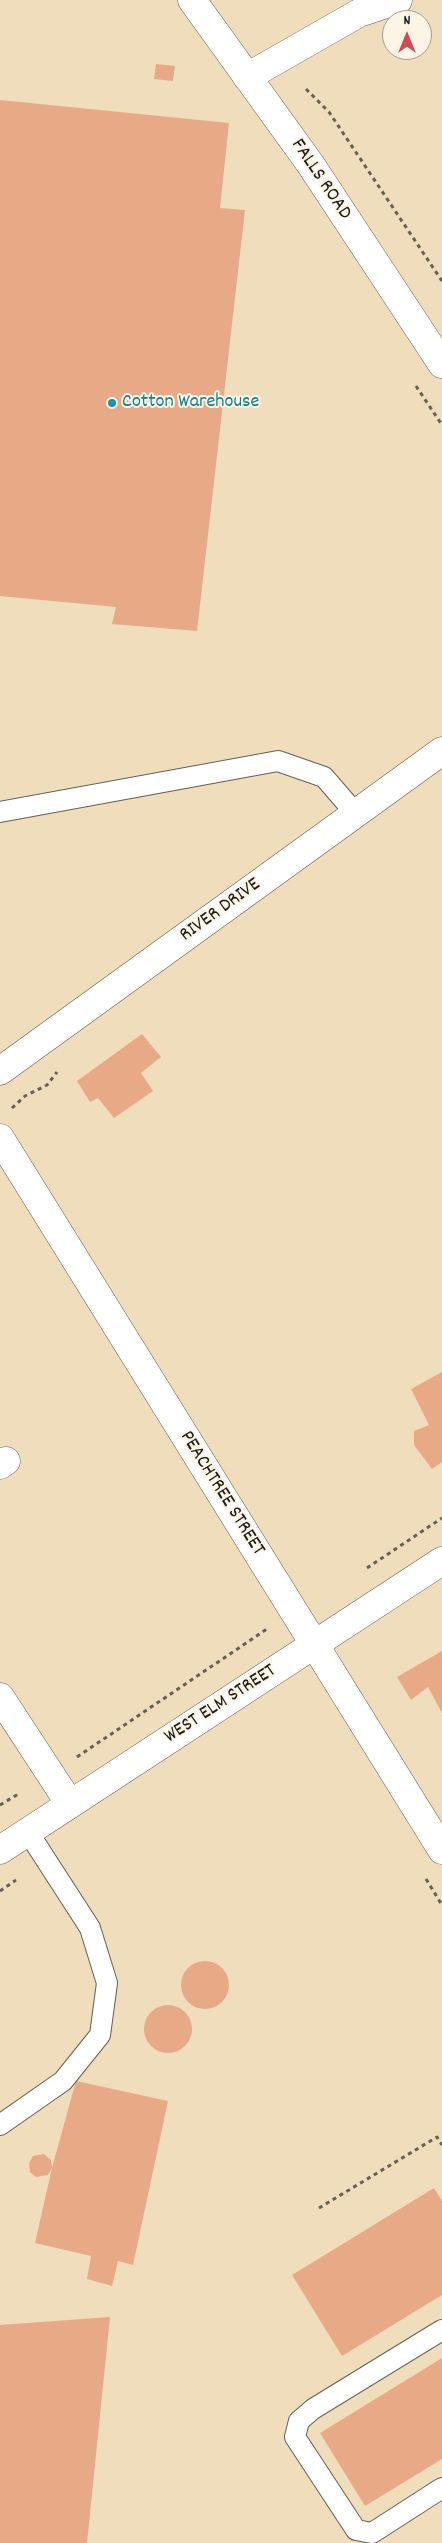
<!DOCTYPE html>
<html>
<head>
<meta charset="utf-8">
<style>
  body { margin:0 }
  #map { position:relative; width:442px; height:2543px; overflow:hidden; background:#f0ddbc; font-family:Dekko,sans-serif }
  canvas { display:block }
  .north { position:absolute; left:382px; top:10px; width:50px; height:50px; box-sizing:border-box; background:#fcf5e5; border:1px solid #a29e95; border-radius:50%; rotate:0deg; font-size:14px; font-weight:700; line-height:20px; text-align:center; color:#1c1c1c }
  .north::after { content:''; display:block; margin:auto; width:18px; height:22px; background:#d1495b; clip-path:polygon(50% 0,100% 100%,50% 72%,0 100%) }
</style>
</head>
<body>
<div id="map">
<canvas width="442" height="2543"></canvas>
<div class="north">N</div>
</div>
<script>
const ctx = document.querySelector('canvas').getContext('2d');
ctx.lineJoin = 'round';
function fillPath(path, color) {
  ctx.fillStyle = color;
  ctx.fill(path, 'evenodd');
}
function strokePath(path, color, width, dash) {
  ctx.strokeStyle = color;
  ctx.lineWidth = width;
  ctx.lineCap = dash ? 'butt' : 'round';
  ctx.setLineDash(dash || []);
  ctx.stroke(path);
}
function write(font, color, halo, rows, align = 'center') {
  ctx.font = font + ' Dekko,sans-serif';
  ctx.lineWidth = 4;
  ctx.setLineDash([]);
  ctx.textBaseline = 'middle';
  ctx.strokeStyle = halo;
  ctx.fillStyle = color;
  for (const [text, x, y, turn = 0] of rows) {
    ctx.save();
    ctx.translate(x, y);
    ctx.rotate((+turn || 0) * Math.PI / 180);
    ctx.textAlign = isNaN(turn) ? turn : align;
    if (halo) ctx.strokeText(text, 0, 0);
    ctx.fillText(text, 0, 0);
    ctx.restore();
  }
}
fillPath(new Path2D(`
  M 156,64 L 175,66 L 173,81 L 154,79 Z
  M 0,100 L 229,123 L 220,208 L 245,210 L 197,631 L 112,624 L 116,607 L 0,596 Z
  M 142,1034 L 161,1057 L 141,1073 L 153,1091 L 114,1118 L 98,1098 L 90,1102 L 77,1081 Z
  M 442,1372 L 442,1462 L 432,1469 L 414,1445 L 414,1431 L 429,1425 L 411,1389 Z
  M 442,1651 L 442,1713 L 428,1687 L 411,1700 L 397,1677 Z
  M181 1985a24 24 0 1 1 48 0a24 24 0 1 1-48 0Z
  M144 2029a24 24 0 1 1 48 0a24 24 0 1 1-48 0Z
  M 76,2081 L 168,2101 L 133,2265 L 118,2261 L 112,2286 L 87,2279 L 91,2256 L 35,2243 L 52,2168 L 48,2175 L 36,2177 L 30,2172 L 29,2163 L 33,2156 L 44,2154 L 51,2160 L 52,2168 Z
  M 434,2188 L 442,2201 L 442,2295 L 342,2356 L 292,2275 Z
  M 110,2317 L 87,2543 L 0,2543 L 0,2325 Z
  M 442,2358 L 442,2459 L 365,2506 L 320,2433 Z`), '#e8a986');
const lane = new Path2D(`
  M 0,812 L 278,761 L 324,777 L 356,814
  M 0,2125 L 63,2081 L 100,2035 L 107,1983 L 90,1928 L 28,1832
  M 442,2330 L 313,2409 L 299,2421 L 295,2437 L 356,2530 L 372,2533 L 442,2488`);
const street = new Path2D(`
  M 247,77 L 359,13 L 398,0
  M 0,1071 L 442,751
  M 0,1465 L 6,1461
  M 0,1697 L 70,1804
  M 0,1850 L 442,1561`);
const secondary = new Path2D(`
  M 192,0 L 311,165 L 442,364
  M 0,1138 L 442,1850`);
strokePath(lane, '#666054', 22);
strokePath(street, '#666054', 29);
strokePath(secondary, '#666054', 29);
strokePath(new Path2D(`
  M 306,89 L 329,112 L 442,281
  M 416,386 L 442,425
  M 12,1108 L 25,1096 L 47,1085 L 57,1072
  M 367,1568 L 442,1518
  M 77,1757 L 267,1629
  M 0,1805 L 20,1793
  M 426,1879 L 442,1905
  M 0,1891 L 16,1880
  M 319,2208 L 437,2137 L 442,2145`), '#666054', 3, [4, 4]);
strokePath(lane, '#fff', 20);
strokePath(street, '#fff', 28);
strokePath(secondary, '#fff', 28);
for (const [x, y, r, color] of [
  [112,403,5,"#0f9aa8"]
]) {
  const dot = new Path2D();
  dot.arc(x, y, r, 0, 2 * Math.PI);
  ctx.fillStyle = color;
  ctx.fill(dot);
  strokePath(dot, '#fcf5e5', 2);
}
write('20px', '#1c1c1c', '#fcf5e5', [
  ["FALLS ROAD",320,180,56],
  ["RIVER DRIVE",221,911,-36],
  ["PEACHTREE STREET",221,1494,58],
  ["WEST ELM STREET",221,1705,-33]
]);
write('20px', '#0d838f', '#fcf5e5', [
  ["Cotton Warehouse",122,403]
], 'left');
</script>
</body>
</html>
